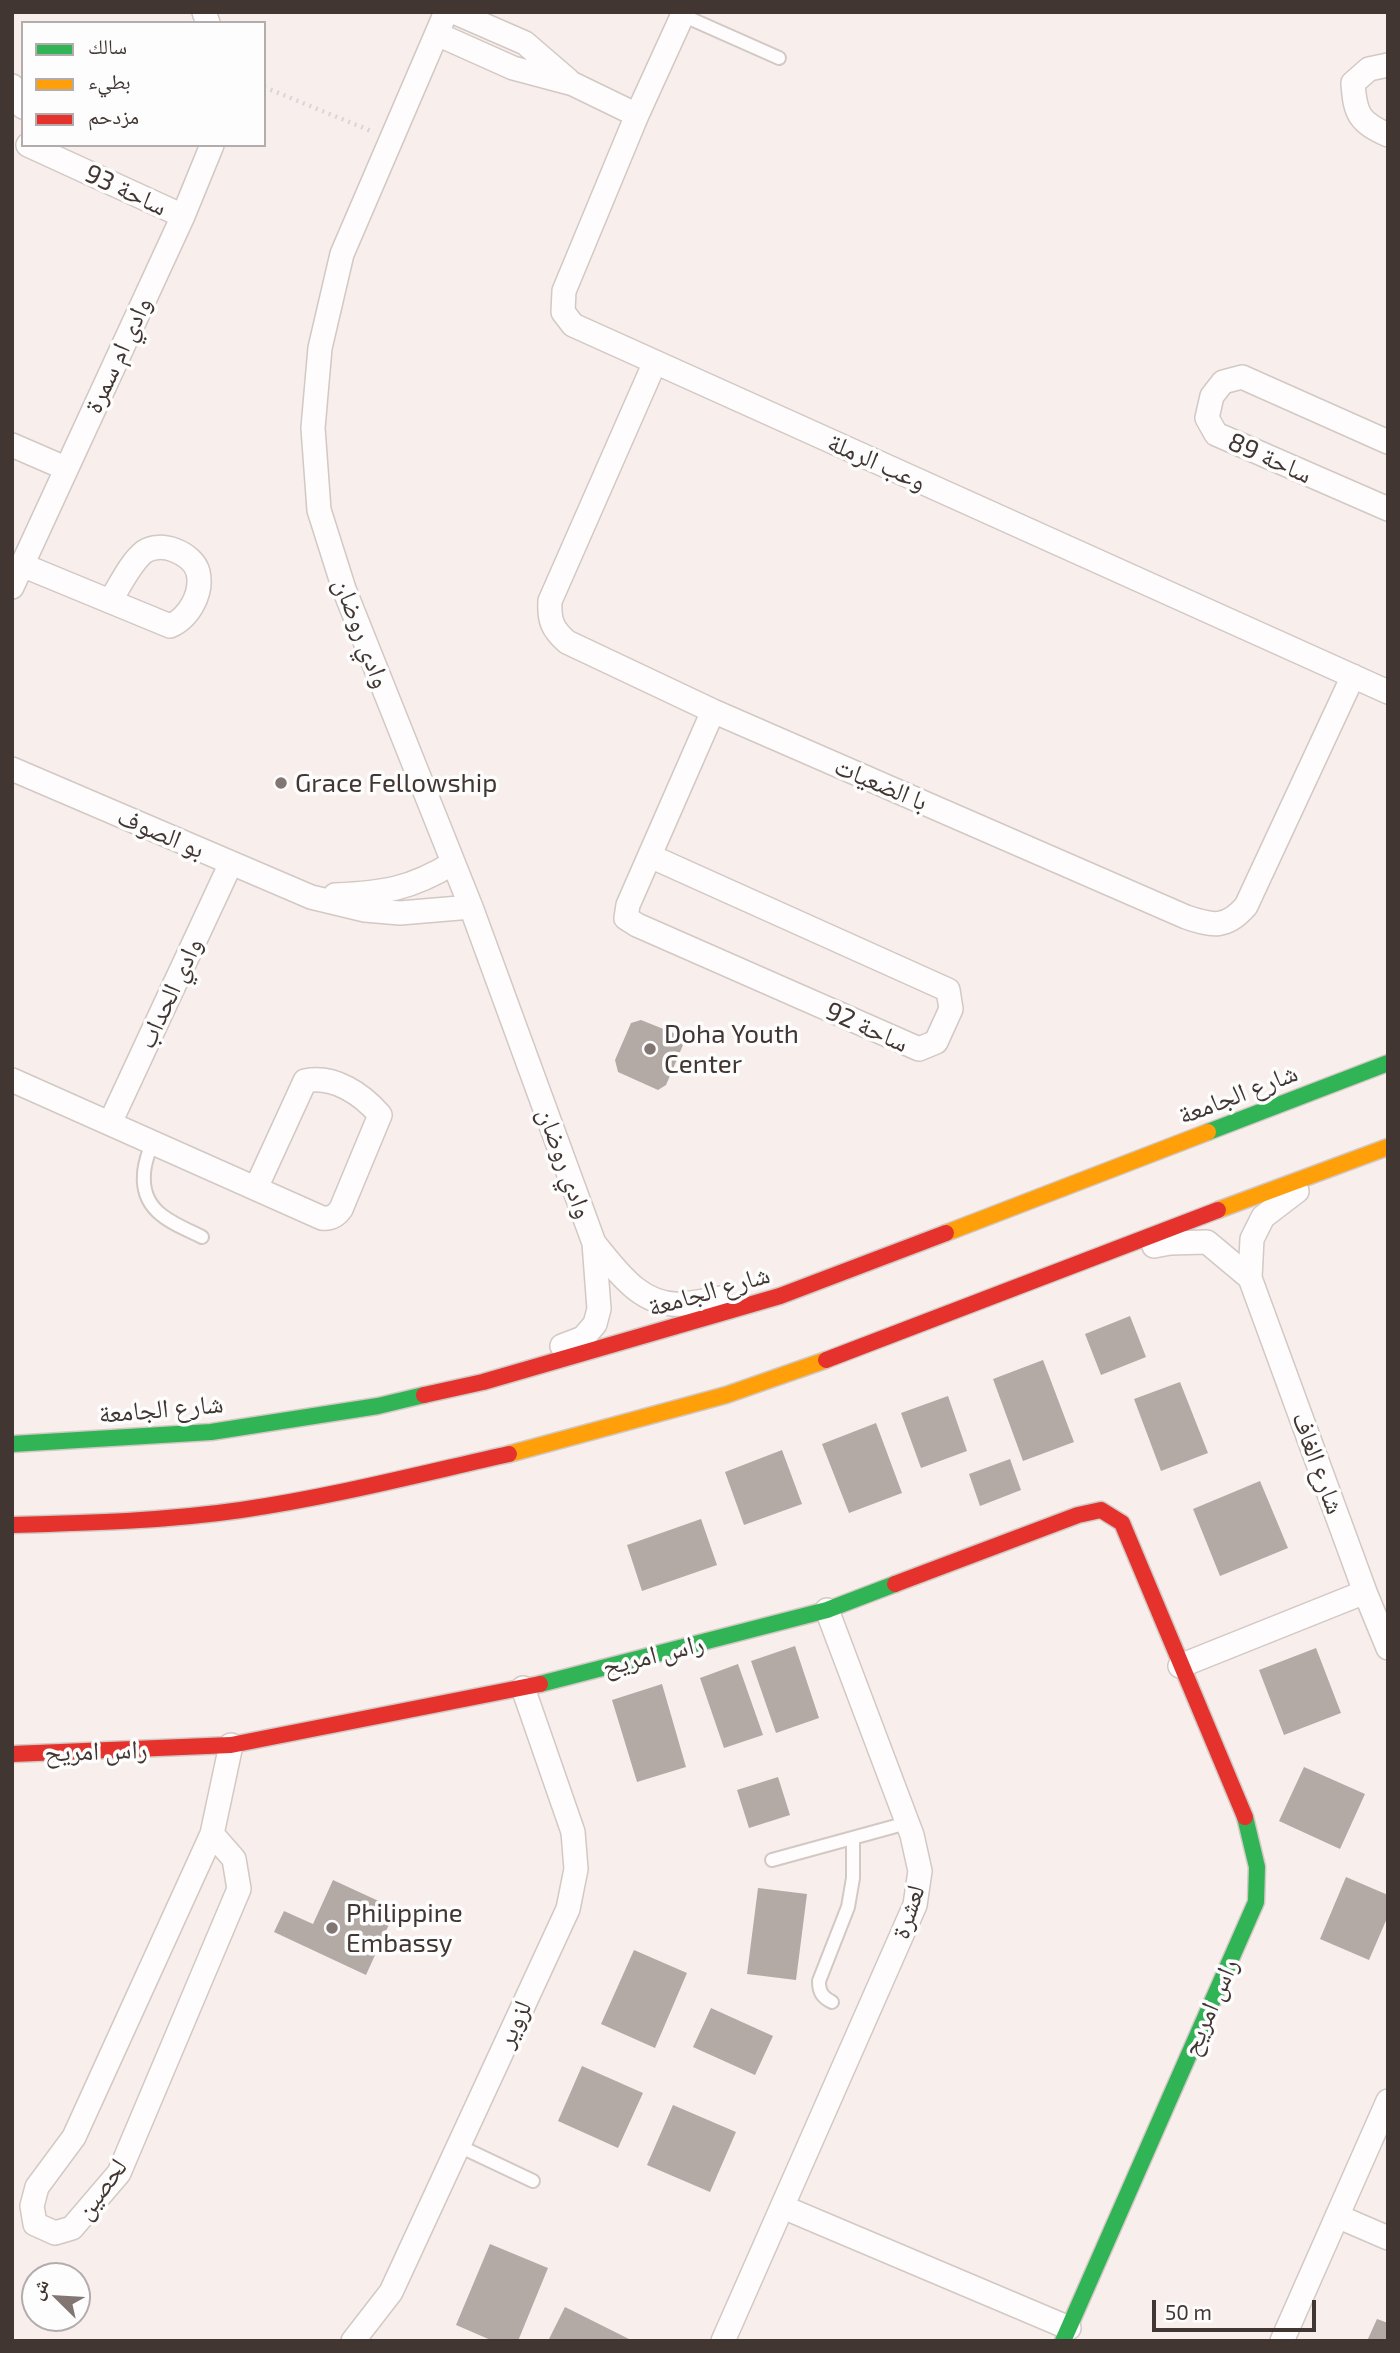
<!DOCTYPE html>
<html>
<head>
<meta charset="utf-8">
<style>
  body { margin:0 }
  #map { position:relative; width:1400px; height:2353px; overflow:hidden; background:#f8eeeb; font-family:"Exo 2","Noto Naskh Arabic",sans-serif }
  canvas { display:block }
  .frame { position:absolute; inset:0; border:14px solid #423632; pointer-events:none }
  .legend { position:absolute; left:21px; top:21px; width:245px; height:126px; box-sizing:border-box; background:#fdfdfd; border:2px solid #b2adac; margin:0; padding:9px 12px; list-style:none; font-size:21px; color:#423632 }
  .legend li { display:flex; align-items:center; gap:14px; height:35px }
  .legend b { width:35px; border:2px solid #b2adac }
  .north { position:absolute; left:21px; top:2262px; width:70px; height:70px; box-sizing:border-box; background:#fdfdfd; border:2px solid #b2adac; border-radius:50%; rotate:294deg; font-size:19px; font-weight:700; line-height:28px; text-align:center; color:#423632 }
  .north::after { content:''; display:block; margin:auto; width:24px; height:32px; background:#827673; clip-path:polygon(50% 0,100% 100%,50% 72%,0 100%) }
  .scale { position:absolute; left:1152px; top:2300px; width:164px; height:32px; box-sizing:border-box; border:4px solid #423632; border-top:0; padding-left:9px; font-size:21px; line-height:24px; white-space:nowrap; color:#423632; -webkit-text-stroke:5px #fdfdfd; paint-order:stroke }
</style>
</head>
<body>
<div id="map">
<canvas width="1400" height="2353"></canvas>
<div class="frame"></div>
<ul class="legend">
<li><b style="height:9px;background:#30b455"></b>سالك</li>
<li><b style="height:9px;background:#ff9f0a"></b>بطيء</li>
<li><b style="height:9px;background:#e5322d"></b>مزدحم</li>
</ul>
<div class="north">ش</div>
<div class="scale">50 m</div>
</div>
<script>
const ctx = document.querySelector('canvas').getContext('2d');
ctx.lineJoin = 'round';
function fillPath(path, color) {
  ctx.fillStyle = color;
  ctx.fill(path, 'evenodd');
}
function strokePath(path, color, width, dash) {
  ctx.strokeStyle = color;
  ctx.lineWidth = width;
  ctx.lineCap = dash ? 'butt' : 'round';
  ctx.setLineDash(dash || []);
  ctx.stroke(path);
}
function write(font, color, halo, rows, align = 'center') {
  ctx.font = font + ' "Exo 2","Noto Naskh Arabic",sans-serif';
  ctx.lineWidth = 7;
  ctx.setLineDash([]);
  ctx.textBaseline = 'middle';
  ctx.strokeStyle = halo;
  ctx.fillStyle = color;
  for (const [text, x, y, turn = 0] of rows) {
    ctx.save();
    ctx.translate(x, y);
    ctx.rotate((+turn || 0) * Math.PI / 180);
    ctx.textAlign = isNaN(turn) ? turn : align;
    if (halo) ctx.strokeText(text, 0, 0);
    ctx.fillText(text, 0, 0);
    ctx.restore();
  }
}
fillPath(new Path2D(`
  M 641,1020 L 686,1038 L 666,1085 L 658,1090 L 618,1072 L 615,1060 L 631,1023 Z
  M 1130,1316 L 1146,1357 L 1101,1375 L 1085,1334 Z
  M 1043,1360 L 1074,1442 L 1023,1461 L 993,1379 Z
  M 1180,1382 L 1208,1453 L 1161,1471 L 1134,1399 Z
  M 948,1396 L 967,1451 L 921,1468 L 901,1413 Z
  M 876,1423 L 902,1493 L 849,1513 L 822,1444 Z
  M 782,1450 L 802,1504 L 744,1525 L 725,1472 Z
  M 1010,1459 L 1021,1490 L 980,1506 L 969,1474 Z
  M 1260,1481 L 1288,1548 L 1220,1576 L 1193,1509 Z
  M 701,1519 L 717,1565 L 642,1591 L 627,1545 Z
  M 795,1646 L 819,1718 L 776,1733 L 751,1661 Z
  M 1316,1648 L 1341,1713 L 1284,1735 L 1259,1670 Z
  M 738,1664 L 763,1735 L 724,1748 L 700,1678 Z
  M 662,1684 L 686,1767 L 637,1782 L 612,1700 Z
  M 1304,1767 L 1365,1794 L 1340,1849 L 1279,1821 Z
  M 778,1777 L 790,1815 L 749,1828 L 737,1790 Z
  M 1346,1877 L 1388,1895 L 1388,1916 L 1369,1960 L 1320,1939 Z
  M 333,1880 L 396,1909 L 366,1975 L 274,1932 L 284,1911 L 313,1924 Z
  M 758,1888 L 807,1894 L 796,1980 L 747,1974 Z
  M 634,1950 L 687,1973 L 655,2048 L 601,2024 Z
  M 711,2008 L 773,2036 L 755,2075 L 693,2047 Z
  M 582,2066 L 643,2093 L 618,2148 L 558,2121 Z
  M 673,2105 L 736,2132 L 710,2192 L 647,2165 Z
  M 490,2244 L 548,2268 L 518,2341 L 493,2341 L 456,2325 Z
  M 565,2307 L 633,2341 L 548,2341 Z
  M 1377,2319 L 1388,2323 L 1388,2341 L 1367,2341 Z`), '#b3aaa6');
const lane = new Path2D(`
  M 682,15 L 779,58
  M 152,1142 C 149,1152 144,1164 144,1174 C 141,1213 174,1223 202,1237
  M 772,1860 L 907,1823
  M 832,2002 C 822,1997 819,1992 819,1981 L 848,1907 L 853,1878 L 853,1839
  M 459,2146 L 533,2181`);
const street = new Path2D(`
  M 204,12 L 208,23
  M 446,12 L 342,254 L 320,348 L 313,428 L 319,510 L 344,589 L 471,907 L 594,1243 L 599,1309 L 595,1324 L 583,1338 L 562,1346
  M 454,12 L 525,43 L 568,80
  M 684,12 L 637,115 L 564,291 L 563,312 L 573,325 L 1388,692
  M 437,34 L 513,68 L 573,84 L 637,115
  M 1388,65 L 1369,69 L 1353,83 C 1355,114 1359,122 1388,135
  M 12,86 L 23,107
  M 28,145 L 183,216
  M 655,362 L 550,601 C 549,620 552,629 567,642 L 713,711 L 1186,917 C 1213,926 1226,929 1246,906 L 1353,676
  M 1388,442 L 1242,377 L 1223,382 L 1212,396 L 1207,418 L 1216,434 L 1388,509
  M 12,445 L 65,468
  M 22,565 L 170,626 C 189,618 203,593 198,572 C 193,553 160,540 144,552 C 130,563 120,586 110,601
  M 12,587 L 183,216 L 212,145
  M 12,769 L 311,897 L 365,910 L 400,913 L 471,907
  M 650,856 L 948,990 L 951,1009 L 936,1042 L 919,1049 L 637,925 L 626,918 L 628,905 L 713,711
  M 335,895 C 383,893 411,889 453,863
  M 12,1080 L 322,1218 C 331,1219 336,1216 341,1209 L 380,1115 C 362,1094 334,1075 305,1081 L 256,1188
  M 110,1123 L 231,863
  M 1297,1191 L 1263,1217 L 1252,1239 L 1250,1278 L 1365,1592 L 1388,1648
  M 594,1243 C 617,1271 641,1307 682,1304 C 695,1303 708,1300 720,1298
  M 1154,1246 L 1170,1243 L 1207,1242 L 1250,1278
  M 1180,1666 L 1365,1592
  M 212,1834 L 234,1859 L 239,1889 L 119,2173 L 72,2228 L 55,2233 L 35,2224 L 32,2206 L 37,2187 L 74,2137 L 212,1834 L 231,1745
  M 783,2207 L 1069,2328
  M 1337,2216 L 1388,2238
  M 353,2341 L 391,2292 L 568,1909 L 576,1869 L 573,1832 L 523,1688
  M 723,2341 L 915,1905 L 920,1871 L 912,1835 L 827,1610
  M 1282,2341 L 1388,2101`);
const fast = new Path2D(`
  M 1208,1132 L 1388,1063
  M 12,1444 L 211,1432 L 378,1406 L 424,1395
  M 540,1684 L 827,1610 L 895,1584
  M 1063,2341 L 1256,1902 L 1257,1867 L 1245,1817`);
const slow = new Path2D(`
  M 1218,1210 L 1388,1147
  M 946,1233 L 1208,1132
  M 509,1454 L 726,1395 L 826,1360`);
const jam = new Path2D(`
  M 826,1360 L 1218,1210
  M 424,1395 L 483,1382 L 780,1296 L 946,1233
  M 12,1525 C 89,1523 165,1521 241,1510 C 331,1497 420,1474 509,1454
  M 895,1584 L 1078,1515 L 1101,1510 L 1122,1523 L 1245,1817
  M 12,1754 L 231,1745 L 540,1684`);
strokePath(lane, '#d2c8c4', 16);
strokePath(street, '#d2c8c4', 26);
strokePath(fast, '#d2c8c4', 19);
strokePath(slow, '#d2c8c4', 19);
strokePath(jam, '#d2c8c4', 19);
strokePath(new Path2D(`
  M 264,87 L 371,131`), '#d9d6d6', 4.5, [2, 5]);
strokePath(lane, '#fefcfc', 12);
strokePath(street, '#fefcfc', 23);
strokePath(fast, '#30b455', 16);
strokePath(slow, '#ff9f0a', 16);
strokePath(jam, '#e5322d', 16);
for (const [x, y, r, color] of [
  [281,783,7,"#827673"],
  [650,1049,7,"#827673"],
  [332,1928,7,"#827673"]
]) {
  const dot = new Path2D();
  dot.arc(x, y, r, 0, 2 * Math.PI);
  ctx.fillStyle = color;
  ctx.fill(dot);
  strokePath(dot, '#fdfdfd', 2.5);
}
write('26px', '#423632', '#fdfdfd', [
  ["ساحة 93",126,190,25],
  ["وادي ام سمرة",118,355,-65],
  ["ساحة 89",1270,458,24],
  ["وعب الرملة",877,462,24],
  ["وادي روضان",362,633,69],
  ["با الضعيات",881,784,23],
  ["بو الصوف",161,833,23],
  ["وادي الحداب",170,993,-65],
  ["ساحة 92",867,1027,24],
  ["شارع الجامعة",1238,1094,-21],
  ["وادي روضان",565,1163,70],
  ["شارع الجامعة",709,1291,-16],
  ["شارع الجامعة",161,1409,-5],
  ["شارع الغاف",1318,1463,70],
  ["راس امريح",653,1655,-14],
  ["راس امريح",96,1751,-2],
  ["لعشرة",908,1912,-72],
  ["راس امريح",1210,2007,-66],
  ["لزوير",514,2024,-65],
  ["لحصين",101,2189,-54]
]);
write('26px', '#423632', '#fdfdfd', [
  ["Grace Fellowship",295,783],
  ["Doha Youth",664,1034],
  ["Center",664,1064],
  ["Philippine",346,1913],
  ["Embassy",346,1943]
], 'left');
</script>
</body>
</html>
